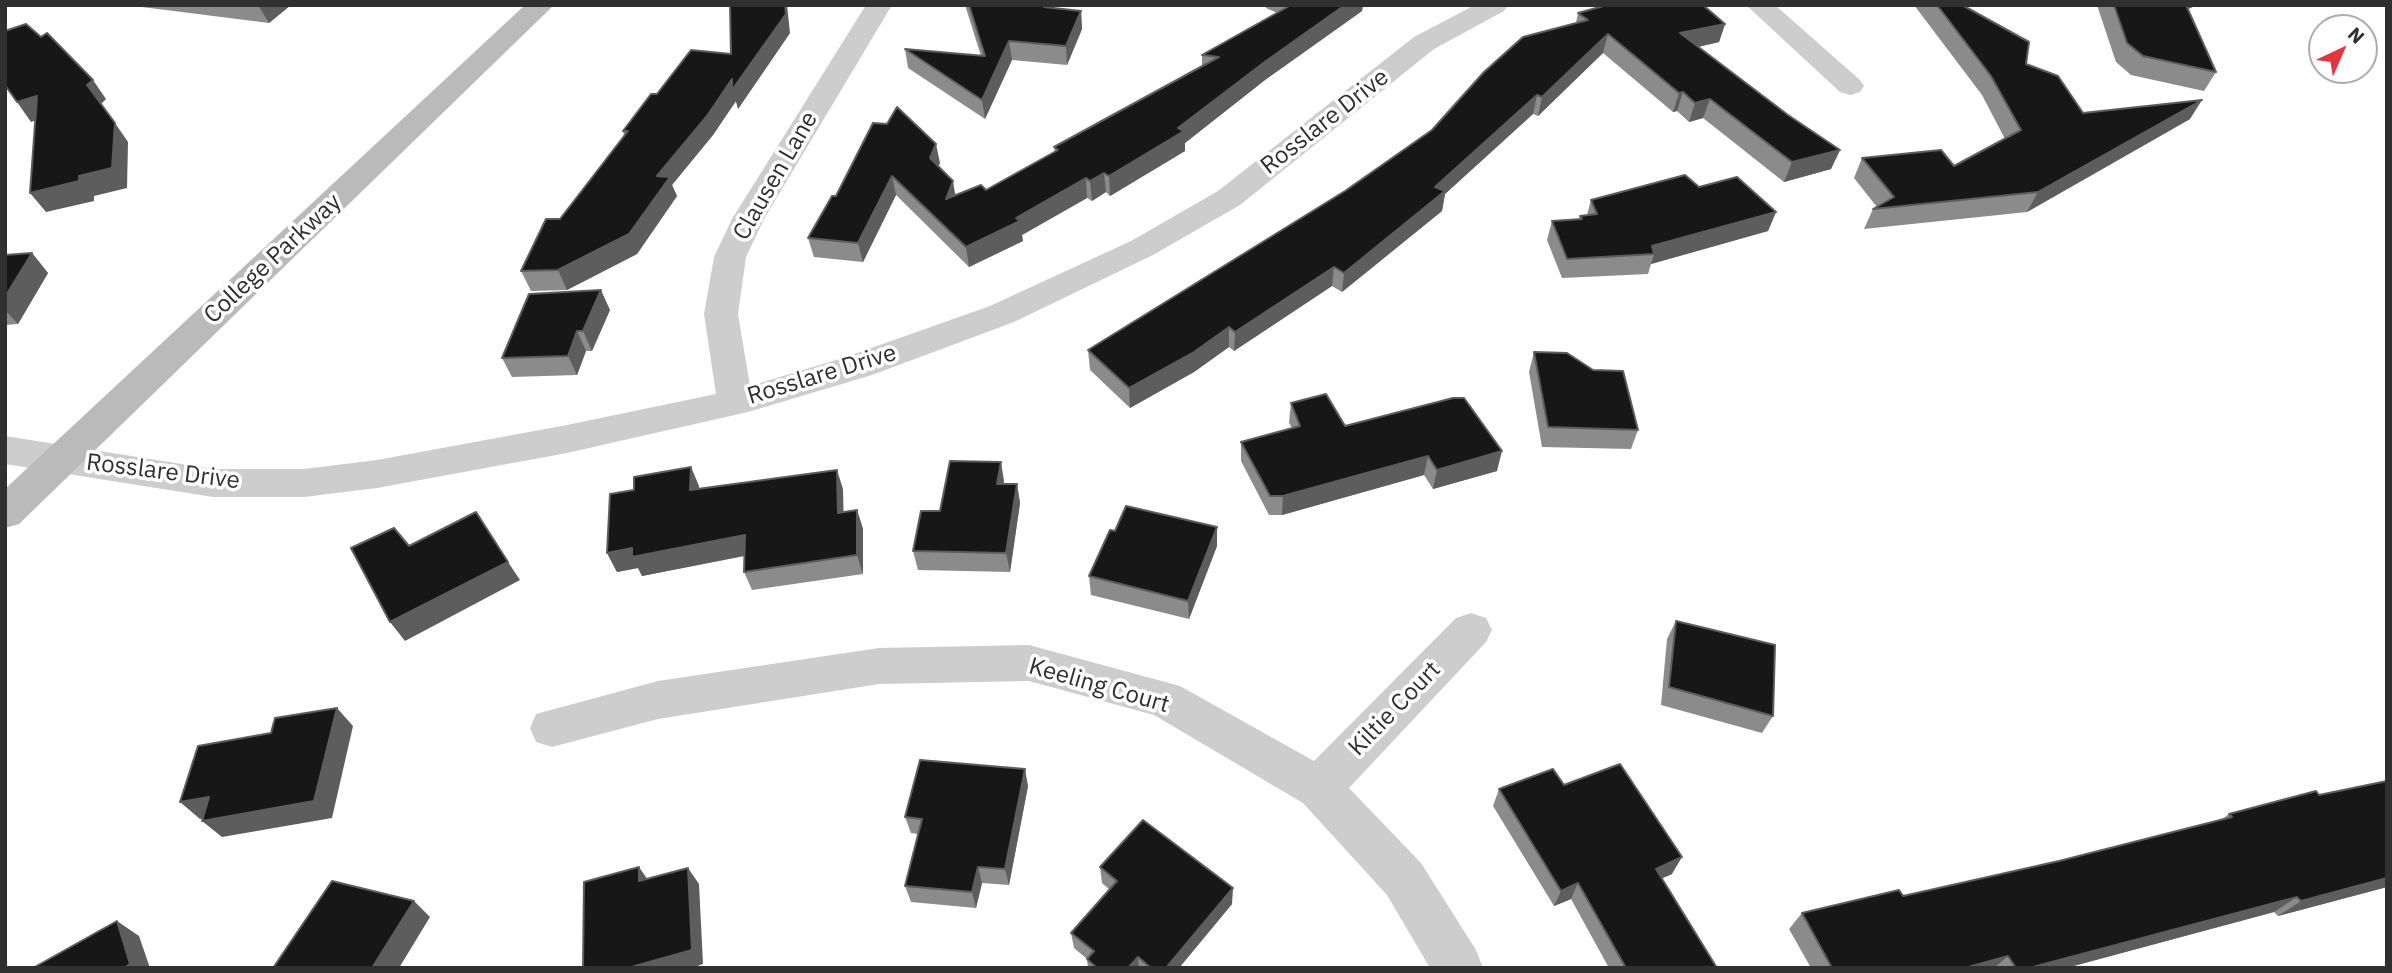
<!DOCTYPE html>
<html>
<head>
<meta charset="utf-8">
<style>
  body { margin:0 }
  #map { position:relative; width:2392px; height:973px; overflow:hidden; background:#fff; font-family:"IBM Plex Sans",sans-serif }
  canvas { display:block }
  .frame { position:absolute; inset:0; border:7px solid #303030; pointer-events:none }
  .north { position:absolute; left:2308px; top:14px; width:70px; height:70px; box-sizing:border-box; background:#fff; border:2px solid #acacac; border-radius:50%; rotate:44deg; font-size:19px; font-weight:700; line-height:28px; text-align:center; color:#303030 }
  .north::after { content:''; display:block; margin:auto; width:24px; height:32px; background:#e6333e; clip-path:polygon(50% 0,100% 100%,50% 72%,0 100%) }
</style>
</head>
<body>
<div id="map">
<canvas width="2392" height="973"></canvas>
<div class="frame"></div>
<div class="north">N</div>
</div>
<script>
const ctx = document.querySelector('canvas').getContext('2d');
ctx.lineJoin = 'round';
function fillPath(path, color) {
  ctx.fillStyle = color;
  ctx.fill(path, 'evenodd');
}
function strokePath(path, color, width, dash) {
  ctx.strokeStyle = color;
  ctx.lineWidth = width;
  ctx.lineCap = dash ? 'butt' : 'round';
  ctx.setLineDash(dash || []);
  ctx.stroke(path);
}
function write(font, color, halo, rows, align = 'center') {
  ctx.font = font + ' "IBM Plex Sans",sans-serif';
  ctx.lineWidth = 7;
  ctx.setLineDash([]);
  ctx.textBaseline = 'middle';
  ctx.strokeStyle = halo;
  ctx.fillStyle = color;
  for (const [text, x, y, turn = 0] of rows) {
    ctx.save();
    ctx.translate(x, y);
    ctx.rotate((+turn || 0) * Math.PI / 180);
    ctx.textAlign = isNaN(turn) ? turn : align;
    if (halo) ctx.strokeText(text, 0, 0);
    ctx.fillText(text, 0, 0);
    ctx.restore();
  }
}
fillPath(new Path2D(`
  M 866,5 L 892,5 L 764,219 L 746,257 L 738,314 L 750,386 L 846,357 L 990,306 L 1131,241 L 1218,191 L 1414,37 L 1475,5 L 1508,5 L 1504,11 L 1434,49 L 1240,205 L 1153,255 L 1014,322 L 872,375 L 748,412 L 567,453 L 377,488 L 304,497 L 213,497 L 5,464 L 5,436 L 213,469 L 304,469 L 377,460 L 567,425 L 716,394 L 704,314 L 714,257 L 732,219 Z
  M 1746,5 L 1775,5 L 1860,80 L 1864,86 L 1860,92 L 1850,95 L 1840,92 Z
  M 1471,613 L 1486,618 L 1492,630 L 1486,642 L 1349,788 L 1421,863 L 1476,950 L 1483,968 L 1430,968 L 1387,895 L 1303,803 L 1154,715 L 1029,681 L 879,684 L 658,719 L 552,747 L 536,742 L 530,728 L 536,714 L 658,681 L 879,648 L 1029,645 L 1180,686 L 1314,761 L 1456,618 Z`), '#cdcdcd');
fillPath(new Path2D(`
  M 525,5 L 554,5 L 19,524 L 5,528 L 5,489 Z`), '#bababa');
fillPath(new Path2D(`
  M 126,5 L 291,5 L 269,23 Z
  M 965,5 L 1043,5 L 1044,7 L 1081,11 L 1082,29 L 1067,65 L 1012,60 L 985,119 L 908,68 L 905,49 L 981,56 Z
  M 1266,5 L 1363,5 L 1362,11 L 1265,80 L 1185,143 L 1185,151 L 1110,196 L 1106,192 L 1092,201 L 1087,198 L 1022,235 L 1023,241 L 969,267 L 896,195 L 863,262 L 814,257 L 808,238 L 836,196 L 887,124 L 940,163 L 938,166 L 956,195 L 986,190 L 1055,152 L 1054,147 L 1202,66 L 1202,55 L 1277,13 L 1266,8 Z
  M 1914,5 L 1962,5 L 2026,64 L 2083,113 L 2190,119 L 2027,212 L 1864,229 L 1873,209 L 1877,207 L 1854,178 L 1862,158 L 1954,166 L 2005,139 L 1982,95 Z
  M 2097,5 L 2197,5 L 2188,9 L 2216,72 L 2204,91 L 2131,75 L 2116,62 Z
  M 1578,13 L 1725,24 L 1719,42 L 1698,47 L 1788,115 L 1840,150 L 1831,169 L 1784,182 L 1703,118 L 1689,122 L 1677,111 L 1673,112 L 1603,53 L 1538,116 L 1533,114 L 1445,194 L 1442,211 L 1342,292 L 1332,286 L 1234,351 L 1229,347 L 1194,372 L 1130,408 L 1090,370 L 1088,350 L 1345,191 L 1432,130 L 1576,23 Z
  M 790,33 L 738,109 L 736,101 L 713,135 L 672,185 L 677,196 L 637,254 L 567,290 L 531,291 L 521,271 L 624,135 L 623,131 L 657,94 L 731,54 Z
  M 1699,187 L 1776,212 L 1768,231 L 1651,264 L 1648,274 L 1562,278 L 1547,240 L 1552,221 L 1579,219 L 1580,216 L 1587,215 L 1591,200 Z
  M 32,253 L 48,273 L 18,324 L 5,325 L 5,255 Z
  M 610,310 L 592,351 L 586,351 L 577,375 L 512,377 L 502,358 Z
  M 1534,352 L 1638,430 L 1631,449 L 1542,447 L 1529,372 Z
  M 1291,403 L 1345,426 L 1497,471 L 1433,489 L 1424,475 L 1282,515 L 1269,515 L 1241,461 L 1241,442 L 1292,428 L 1289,423 Z
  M 691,467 L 699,488 L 843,489 L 843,512 L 857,510 L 863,529 L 863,574 L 752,590 L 744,572 L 745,556 L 642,576 L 638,568 L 617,572 L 607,553 L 634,490 Z
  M 1004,481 L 1003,484 L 1017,484 L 1020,503 L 1010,572 L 918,570 L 913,551 L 940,511 Z
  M 1115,531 L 1217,546 L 1189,619 L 1091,595 L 1089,576 Z
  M 1676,621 L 1773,716 L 1762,733 L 1661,705 L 1667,639 Z
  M 1564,785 L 1672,874 L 1662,878 L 1717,968 L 1609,968 L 1571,899 L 1554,906 L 1493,806 L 1499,789 Z
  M 1028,786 L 1009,885 L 982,883 L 976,908 L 911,902 L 905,886 L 918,834 L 911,833 L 905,817 Z
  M 2229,814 L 2387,887 L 2278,916 L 2274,912 L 2066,968 L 1811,968 L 1789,929 L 1802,913 L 1903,896 L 2059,861 L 2221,820 Z
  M 1100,867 L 1232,904 L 1179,968 L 1088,968 L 1087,959 L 1074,948 L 1071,933 L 1110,890 L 1102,883 Z`), '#8b8b8b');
fillPath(new Path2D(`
  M 258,5 L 291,5 L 269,23 Z
  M 785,5 L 787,5 L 790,33 L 738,109 L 736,101 L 713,135 L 672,185 L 677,196 L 637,254 L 567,290 L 558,270 L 657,176 L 732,79 Z
  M 1345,5 L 1363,5 L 1362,11 L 1265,80 L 1185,143 L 1185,151 L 1110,196 L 1109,176 L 1178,128 L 1266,61 Z
  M 2178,5 L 2197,5 L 2172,16 Z
  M 1081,11 L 1082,29 L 1067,65 L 1066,46 Z
  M 1725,24 L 1719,42 L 1675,52 L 1680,33 Z
  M 1608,34 L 1603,53 L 1538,116 L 1542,97 Z
  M 1009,41 L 1012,60 L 985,119 L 982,100 Z
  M 93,80 L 106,99 L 101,104 L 87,85 Z
  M 1683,92 L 1677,111 L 1673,112 L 1679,93 Z
  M 1537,95 L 1533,114 L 1445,194 L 1442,211 L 1342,292 L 1344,273 L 1435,187 Z
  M 37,96 L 51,115 L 31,122 L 17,102 Z
  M 1710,99 L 1703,118 L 1689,122 L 1695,103 Z
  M 2202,100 L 2190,119 L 2027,212 L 2038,192 Z
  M 115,123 L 128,142 L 127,188 L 94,196 L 94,201 L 46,212 L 30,193 L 79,176 Z
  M 936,144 L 940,163 L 933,177 L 930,158 Z
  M 1840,150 L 1831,169 L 1784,182 L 1792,162 Z
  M 1104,173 L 1106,192 L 1092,201 L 1090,181 Z
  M 892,176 L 896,195 L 863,262 L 858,243 Z
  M 1086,178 L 1087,198 L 1022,235 L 1023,241 L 969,267 L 966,247 Z
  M 953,181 L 956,200 L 946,199 Z
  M 1776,212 L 1768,231 L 1651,264 L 1654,254 L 1652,246 Z
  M 32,253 L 48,273 L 18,324 L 5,310 L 5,297 Z
  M 1334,267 L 1332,286 L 1234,351 L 1235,332 Z
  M 601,290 L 610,310 L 592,351 L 583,331 Z
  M 1229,327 L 1229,347 L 1194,372 L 1130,408 L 1129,388 Z
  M 577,331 L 586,351 L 577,375 L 568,356 Z
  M 1502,451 L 1497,471 L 1433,489 L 1437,470 Z
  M 1428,456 L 1424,475 L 1282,515 L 1283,496 Z
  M 1001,462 L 1004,481 L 1000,503 L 997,484 Z
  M 691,467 L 699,486 L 699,509 L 690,490 Z
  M 837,470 L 843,489 L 844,532 L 838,513 Z
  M 1017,484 L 1020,503 L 1010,572 L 1006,553 Z
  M 857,510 L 863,529 L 863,574 L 857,555 Z
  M 1217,527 L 1217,546 L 1189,619 L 1188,601 Z
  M 745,535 L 753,554 L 642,576 L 638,568 L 617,572 L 607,553 L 632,548 Z
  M 508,562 L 520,580 L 405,641 L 390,622 Z
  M 337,708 L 353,726 L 332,818 L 222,837 L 202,821 Z
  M 1025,769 L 1028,786 L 1009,885 L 1005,869 Z
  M 209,797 L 229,814 L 200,819 L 180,802 Z
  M 1682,857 L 1672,874 L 1647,885 L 1656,869 Z
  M 639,867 L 650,883 L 639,881 Z
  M 978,867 L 982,883 L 976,908 L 972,892 Z
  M 688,868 L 699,884 L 703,964 L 692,968 L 628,968 Z
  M 2387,878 L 2387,887 L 2278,916 L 2301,901 Z
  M 1578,883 L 1571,899 L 1554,906 L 1561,891 Z
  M 1233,888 L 1232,904 L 1179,968 L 1166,968 Z
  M 2297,897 L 2274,912 L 2066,968 L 2029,968 Z
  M 414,901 L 430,917 L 399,968 L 372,968 Z
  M 117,921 L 139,936 L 150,968 L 124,968 Z
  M 2008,956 L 1994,968 L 1965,968 Z
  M 1138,957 L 1139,968 L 1128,968 Z`), '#5d5d5d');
const building = new Path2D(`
  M 730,5 L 785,5 L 786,14 L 732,90 L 732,79 L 707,116 L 657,176 L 670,177 L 629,234 L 558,270 L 521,271 L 546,219 L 560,219 L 628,131 L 623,131 L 651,94 L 657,94 L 691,50 L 731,54 Z
  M 969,5 L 1043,5 L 1044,7 L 1081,11 L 1066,46 L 1009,41 L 982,100 L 905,49 L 985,56 Z
  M 1291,5 L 1345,5 L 1266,61 L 1178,128 L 1184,131 L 1109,176 L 1104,173 L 1090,181 L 1086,178 L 1016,218 L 1020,221 L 966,247 L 892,176 L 858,243 L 808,238 L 832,196 L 836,196 L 873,123 L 887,124 L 897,107 L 936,144 L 930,158 L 953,181 L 946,199 L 981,185 L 986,190 L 1058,150 L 1054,147 L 1219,57 L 1202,55 Z
  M 1607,5 L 1703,5 L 1725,24 L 1680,33 L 1788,115 L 1840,150 L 1792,162 L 1710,99 L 1695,103 L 1683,92 L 1679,93 L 1608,34 L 1542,97 L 1537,95 L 1435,187 L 1445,191 L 1344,273 L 1334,267 L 1235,332 L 1229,327 L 1194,352 L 1129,388 L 1088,350 L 1345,191 L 1432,130 L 1484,72 L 1523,37 L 1588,20 L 1578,13 Z
  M 1937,5 L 1962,5 L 2029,42 L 2026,64 L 2058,76 L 2083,113 L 2202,100 L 2038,192 L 1873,209 L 1894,197 L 1862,158 L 1941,150 L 1954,166 L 2021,130 L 1991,76 Z
  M 2114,5 L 2186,5 L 2216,72 L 2143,56 L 2127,43 Z
  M 26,24 L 41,37 L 47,33 L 93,80 L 87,85 L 115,123 L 112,168 L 79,176 L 79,181 L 30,193 L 37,96 L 17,102 L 5,85 L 5,31 Z
  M 1685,175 L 1699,187 L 1737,177 L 1776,212 L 1652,246 L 1654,254 L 1567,259 L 1552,221 L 1582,219 L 1580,216 L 1597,214 L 1591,200 Z
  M 32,253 L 5,297 L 5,255 Z
  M 601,290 L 583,331 L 577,331 L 568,356 L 502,358 L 529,294 Z
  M 1534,352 L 1567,353 L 1593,370 L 1623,371 L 1638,430 L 1548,427 Z
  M 1326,394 L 1345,426 L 1453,398 L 1464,398 L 1502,451 L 1437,470 L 1428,456 L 1283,496 L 1270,496 L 1241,442 L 1300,426 L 1291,403 Z
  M 950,461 L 1001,462 L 997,484 L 1017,484 L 1006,553 L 913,551 L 921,511 L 940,511 Z
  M 691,467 L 690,490 L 837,470 L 838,513 L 857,510 L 857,555 L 744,572 L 745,535 L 632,557 L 632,548 L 607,553 L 610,494 L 634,490 L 634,477 Z
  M 1126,506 L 1217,527 L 1188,601 L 1089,576 L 1110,530 L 1115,531 Z
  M 476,512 L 508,562 L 390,622 L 351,548 L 394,528 L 409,546 Z
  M 1676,621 L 1775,645 L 1773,716 L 1669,687 Z
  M 337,708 L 314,801 L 202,821 L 209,797 L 180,802 L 198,746 L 271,733 L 275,718 Z
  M 920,760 L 1025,769 L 1005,869 L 978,867 L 972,892 L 905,886 L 922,819 L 905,817 Z
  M 1620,764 L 1682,857 L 1656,869 L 1717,968 L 1626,968 L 1578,883 L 1561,891 L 1499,789 L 1553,769 L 1564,785 Z
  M 2387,781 L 2387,878 L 2301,901 L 2297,897 L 2029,968 L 2016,968 L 2008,956 L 1965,968 L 1832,968 L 1802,913 L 1899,890 L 1903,896 L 2059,861 L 2232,817 L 2229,814 L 2316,791 L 2319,795 Z
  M 1143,820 L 1233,888 L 1166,968 L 1151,968 L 1138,957 L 1128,968 L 1097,968 L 1087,959 L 1094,951 L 1071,933 L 1117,881 L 1100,867 Z
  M 639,867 L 639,881 L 688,868 L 692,950 L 628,968 L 583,968 L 584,882 Z
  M 332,881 L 414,901 L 372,968 L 273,968 Z
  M 117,921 L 130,964 L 124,968 L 33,968 Z`);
fillPath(building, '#171717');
strokePath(building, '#5d5d5d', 2);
write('24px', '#303030', '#fff', [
  ["Rosslare Drive",1325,122,-38],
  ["Clausen Lane",776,176,-60],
  ["College Parkway",273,259,-43],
  ["Rosslare Drive",822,375,-17],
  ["Rosslare Drive",163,472,7],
  ["Keeling Court",1099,686,16],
  ["Kiltie Court",1395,709,-46]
]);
</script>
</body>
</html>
